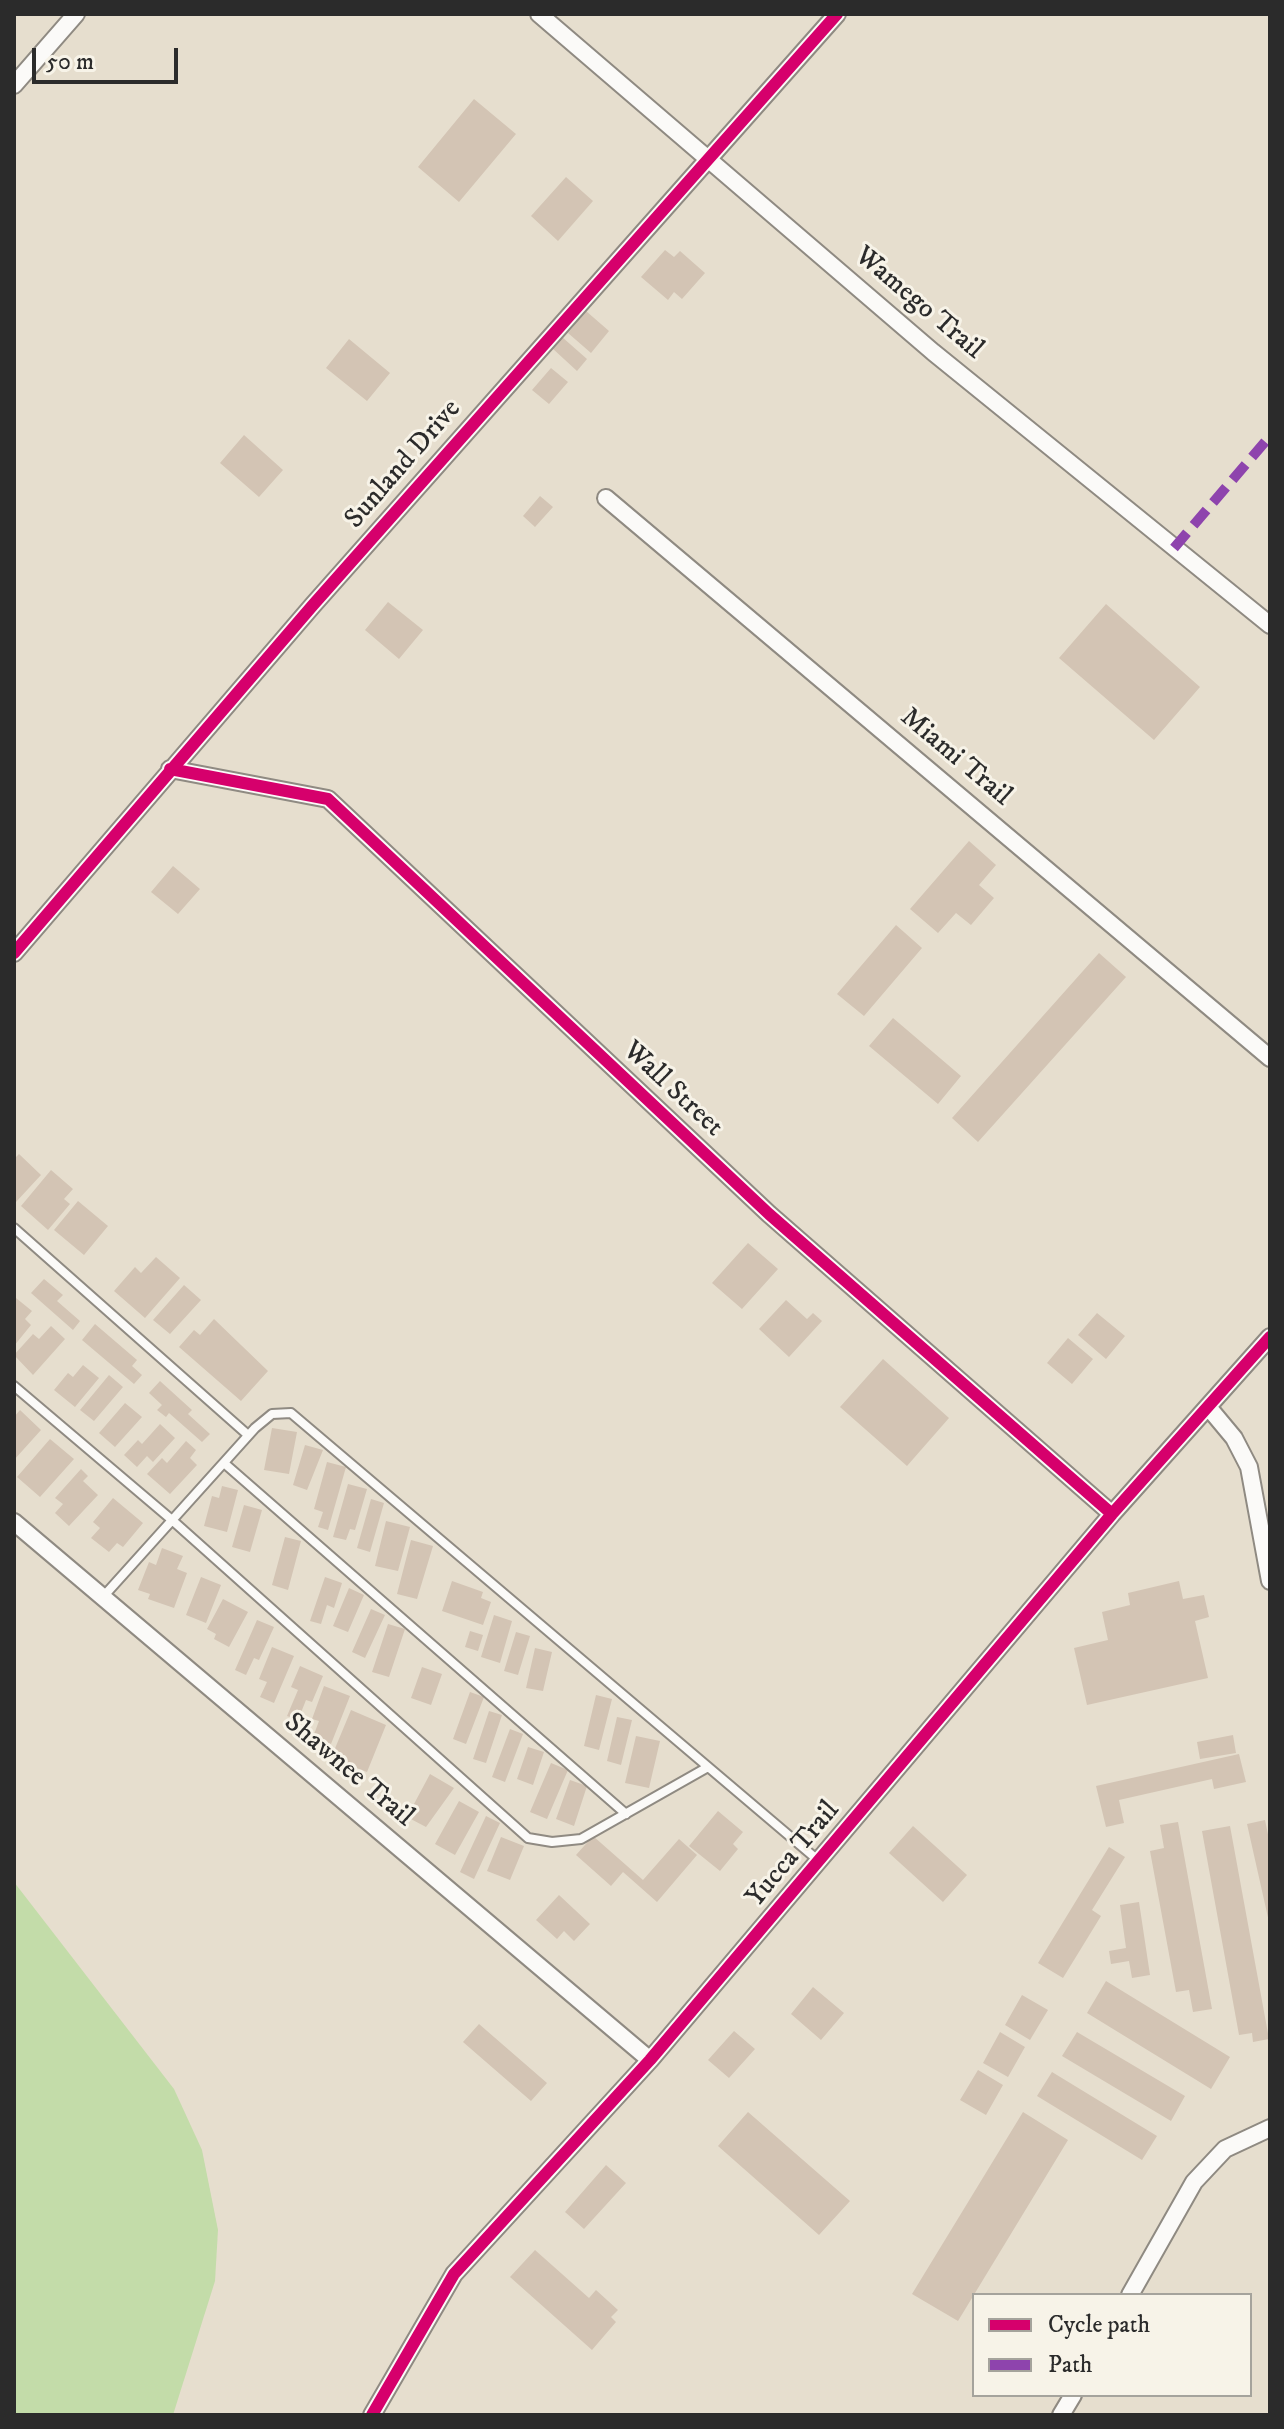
<!DOCTYPE html>
<html>
<head>
<meta charset="utf-8">
<style>
  body { margin:0 }
  #map { position:relative; width:1284px; height:2429px; overflow:hidden; background:#e6dece; font-family:"IM FELL DW Pica",serif }
  canvas { display:block }
  .frame { position:absolute; inset:0; border:16px solid #2b2b2b; pointer-events:none }
  .legend { position:absolute; left:972px; top:2293px; width:280px; height:104px; box-sizing:border-box; background:#f7f3e8; border:2px solid #a5a39c; margin:0; padding:10px 14px; list-style:none; font-size:24px; color:#2b2b2b }
  .legend li { display:flex; align-items:center; gap:16px; height:40px }
  .legend b { width:40px; border:2px solid #a5a39c }
  .scale { position:absolute; left:32px; top:48px; width:146px; height:36px; box-sizing:border-box; border:4px solid #2b2b2b; border-top:0; padding-left:10px; font-size:24px; line-height:28px; white-space:nowrap; color:#2b2b2b; -webkit-text-stroke:6px #f7f3e8; paint-order:stroke }
</style>
</head>
<body>
<div id="map">
<canvas width="1284" height="2429"></canvas>
<div class="frame"></div>
<ul class="legend">
<li><b style="height:10px;background:#d6006c"></b>Cycle path</li>
<li><b style="height:10px;background:#8e44ad"></b>Path</li>
</ul>
<div class="scale">50 m</div>
</div>
<script>
const ctx = document.querySelector('canvas').getContext('2d');
ctx.lineJoin = 'round';
function fillPath(path, color) {
  ctx.fillStyle = color;
  ctx.fill(path, 'evenodd');
}
function strokePath(path, color, width, dash) {
  ctx.strokeStyle = color;
  ctx.lineWidth = width;
  ctx.lineCap = dash ? 'butt' : 'round';
  ctx.setLineDash(dash || []);
  ctx.stroke(path);
}
function write(font, color, halo, rows, align = 'center') {
  ctx.font = font + ' "IM FELL DW Pica",serif';
  ctx.lineWidth = 6;
  ctx.setLineDash([]);
  ctx.textBaseline = 'middle';
  ctx.strokeStyle = halo;
  ctx.fillStyle = color;
  for (const [text, x, y, turn = 0] of rows) {
    ctx.save();
    ctx.translate(x, y);
    ctx.rotate((+turn || 0) * Math.PI / 180);
    ctx.textAlign = isNaN(turn) ? turn : align;
    if (halo) ctx.strokeText(text, 0, 0);
    ctx.fillText(text, 0, 0);
    ctx.restore();
  }
}
fillPath(new Path2D(`
  M 14,1882 L 174,2089 L 202,2150 L 218,2230 L 215,2281 L 173,2415 L 14,2415 Z`), '#c3dca9');
fillPath(new Path2D(`
  M 474,99 L 516,134 L 459,202 L 418,167 Z
  M 566,177 L 593,201 L 558,241 L 531,216 Z
  M 665,250 L 674,257 L 680,251 L 705,273 L 682,299 L 674,292 L 668,300 L 641,277 Z
  M 586,311 L 609,331 L 591,353 L 568,333 Z
  M 562,337 L 587,359 L 577,371 L 552,348 Z
  M 349,339 L 390,373 L 367,401 L 326,368 Z
  M 551,368 L 568,382 L 549,404 L 532,390 Z
  M 244,435 L 283,470 L 259,497 L 220,463 Z
  M 540,496 L 553,507 L 535,527 L 523,516 Z
  M 388,602 L 423,630 L 399,659 L 365,630 Z
  M 1106,604 L 1200,687 L 1154,740 L 1059,658 Z
  M 969,841 L 996,865 L 979,885 L 994,898 L 971,925 L 956,913 L 938,933 L 910,909 Z
  M 173,866 L 200,889 L 178,914 L 151,892 Z
  M 896,925 L 922,948 L 864,1016 L 837,994 Z
  M 1099,953 L 1126,977 L 978,1142 L 952,1118 Z
  M 893,1018 L 961,1076 L 938,1104 L 869,1046 Z
  M 19,1154 L 41,1175 L 16,1202 L 14,1159 Z
  M 51,1170 L 73,1189 L 64,1199 L 70,1204 L 48,1230 L 21,1206 Z
  M 78,1201 L 108,1226 L 84,1255 L 54,1230 Z
  M 748,1243 L 778,1269 L 742,1309 L 712,1283 Z
  M 156,1257 L 180,1278 L 145,1318 L 114,1291 L 135,1267 L 141,1273 Z
  M 44,1279 L 63,1295 L 57,1301 L 80,1321 L 73,1330 L 31,1293 Z
  M 184,1285 L 201,1300 L 170,1334 L 153,1320 Z
  M 16,1298 L 32,1311 L 25,1319 L 31,1325 L 14,1346 Z
  M 786,1300 L 807,1319 L 813,1313 L 822,1321 L 789,1357 L 759,1329 Z
  M 1097,1313 L 1125,1336 L 1106,1359 L 1078,1335 Z
  M 214,1319 L 268,1371 L 241,1401 L 179,1347 L 194,1330 L 200,1335 Z
  M 95,1324 L 137,1360 L 132,1366 L 142,1375 L 134,1384 L 82,1340 Z
  M 51,1326 L 65,1339 L 33,1375 L 14,1355 L 33,1334 L 39,1339 Z
  M 1068,1338 L 1093,1359 L 1072,1384 L 1047,1363 Z
  M 883,1359 L 949,1418 L 907,1466 L 840,1407 Z
  M 83,1365 L 99,1378 L 75,1407 L 54,1390 L 68,1373 L 73,1377 Z
  M 109,1375 L 123,1387 L 94,1421 L 80,1410 Z
  M 160,1381 L 192,1410 L 188,1414 L 210,1434 L 202,1442 L 169,1413 L 166,1417 L 157,1410 L 162,1405 L 149,1393 Z
  M 125,1403 L 142,1417 L 115,1447 L 99,1433 Z
  M 20,1410 L 41,1430 L 14,1460 L 14,1417 Z
  M 160,1424 L 175,1438 L 153,1462 L 147,1456 L 137,1467 L 124,1455 L 138,1440 L 142,1444 Z
  M 272,1428 L 297,1432 L 289,1474 L 264,1470 Z
  M 50,1439 L 74,1459 L 40,1497 L 17,1477 Z
  M 186,1441 L 196,1450 L 190,1458 L 197,1465 L 170,1494 L 147,1474 L 162,1458 L 167,1463 Z
  M 305,1445 L 323,1450 L 307,1490 L 293,1485 Z
  M 327,1462 L 346,1467 L 328,1530 L 318,1527 L 323,1512 L 314,1509 Z
  M 81,1469 L 88,1476 L 83,1481 L 98,1495 L 69,1526 L 55,1513 L 63,1504 L 55,1498 Z
  M 348,1484 L 367,1489 L 355,1530 L 350,1529 L 346,1540 L 333,1537 Z
  M 222,1486 L 238,1490 L 227,1532 L 204,1526 L 212,1496 L 219,1498 Z
  M 113,1498 L 143,1523 L 123,1547 L 117,1543 L 109,1552 L 91,1538 L 100,1528 L 93,1522 Z
  M 371,1499 L 384,1503 L 370,1552 L 357,1548 Z
  M 244,1505 L 262,1510 L 250,1552 L 232,1547 Z
  M 386,1521 L 410,1527 L 398,1571 L 375,1566 Z
  M 285,1537 L 301,1541 L 288,1590 L 272,1585 Z
  M 411,1540 L 433,1546 L 417,1599 L 397,1594 Z
  M 162,1548 L 183,1556 L 177,1569 L 187,1573 L 174,1608 L 148,1599 L 150,1594 L 138,1590 L 149,1562 L 156,1565 Z
  M 201,1577 L 221,1585 L 206,1623 L 186,1615 Z
  M 325,1577 L 342,1583 L 334,1608 L 327,1605 L 321,1624 L 310,1621 Z
  M 452,1581 L 483,1592 L 481,1598 L 491,1602 L 483,1625 L 442,1611 Z
  M 1179,1581 L 1183,1599 L 1204,1595 L 1209,1617 L 1195,1621 L 1208,1678 L 1087,1705 L 1074,1648 L 1108,1640 L 1102,1612 L 1130,1605 L 1128,1593 Z
  M 349,1588 L 364,1595 L 348,1632 L 333,1626 Z
  M 223,1599 L 248,1612 L 229,1647 L 214,1639 L 216,1634 L 207,1629 Z
  M 371,1609 L 385,1615 L 365,1658 L 352,1652 Z
  M 494,1615 L 512,1621 L 500,1663 L 481,1657 Z
  M 257,1620 L 274,1627 L 259,1660 L 254,1658 L 246,1675 L 235,1670 Z
  M 388,1624 L 405,1629 L 389,1677 L 372,1672 Z
  M 470,1631 L 483,1635 L 478,1651 L 465,1647 Z
  M 516,1632 L 530,1636 L 518,1675 L 504,1671 Z
  M 272,1647 L 294,1656 L 274,1703 L 260,1697 L 267,1682 L 259,1679 Z
  M 535,1648 L 552,1652 L 543,1691 L 526,1688 Z
  M 300,1666 L 323,1676 L 312,1702 L 306,1700 L 298,1720 L 287,1716 L 298,1690 L 291,1687 Z
  M 422,1667 L 442,1674 L 431,1705 L 411,1698 Z
  M 324,1686 L 350,1696 L 331,1744 L 313,1737 L 319,1721 L 312,1719 Z
  M 470,1692 L 484,1697 L 466,1744 L 453,1739 Z
  M 596,1695 L 612,1699 L 599,1750 L 584,1746 Z
  M 351,1710 L 386,1725 L 367,1772 L 331,1758 Z
  M 489,1711 L 502,1715 L 486,1763 L 473,1759 Z
  M 617,1717 L 632,1720 L 621,1765 L 607,1761 Z
  M 510,1729 L 523,1734 L 505,1782 L 492,1777 Z
  M 1233,1735 L 1236,1753 L 1200,1759 L 1197,1742 Z
  M 636,1736 L 660,1741 L 649,1788 L 625,1783 Z
  M 528,1747 L 544,1752 L 533,1785 L 517,1779 Z
  M 1239,1754 L 1246,1782 L 1214,1789 L 1212,1779 L 1119,1800 L 1124,1823 L 1106,1827 L 1096,1786 Z
  M 551,1763 L 568,1770 L 547,1819 L 530,1812 Z
  M 430,1774 L 454,1788 L 426,1827 L 407,1817 Z
  M 570,1780 L 587,1786 L 574,1826 L 556,1819 Z
  M 459,1801 L 479,1812 L 455,1855 L 435,1844 Z
  M 718,1811 L 743,1832 L 733,1844 L 738,1849 L 720,1871 L 689,1846 Z
  M 486,1816 L 500,1823 L 474,1879 L 460,1872 Z
  M 1265,1820 L 1270,1844 L 1269,1922 L 1247,1824 Z
  M 1178,1822 L 1212,2009 L 1193,2012 L 1189,1990 L 1176,1992 L 1150,1851 L 1164,1848 L 1160,1825 Z
  M 913,1826 L 967,1875 L 943,1902 L 889,1853 Z
  M 1230,1826 L 1269,2039 L 1253,2042 L 1252,2033 L 1239,2035 L 1202,1831 Z
  M 593,1836 L 643,1880 L 679,1839 L 697,1855 L 657,1902 L 623,1872 L 611,1886 L 576,1855 Z
  M 501,1837 L 524,1846 L 510,1880 L 487,1871 Z
  M 1109,1847 L 1125,1857 L 1092,1910 L 1101,1916 L 1063,1978 L 1038,1963 Z
  M 559,1895 L 590,1924 L 574,1941 L 564,1931 L 557,1939 L 536,1920 Z
  M 1139,1902 L 1150,1975 L 1132,1978 L 1129,1961 L 1111,1964 L 1109,1951 L 1126,1948 L 1120,1905 Z
  M 1106,1981 L 1230,2057 L 1211,2089 L 1087,2013 Z
  M 813,1987 L 844,2013 L 821,2040 L 791,2014 Z
  M 1022,1995 L 1048,2010 L 1030,2040 L 1005,2025 Z
  M 479,2024 L 547,2083 L 531,2101 L 463,2042 Z
  M 734,2031 L 755,2049 L 729,2078 L 708,2060 Z
  M 1000,2032 L 1025,2047 L 1008,2077 L 983,2063 Z
  M 1077,2032 L 1185,2096 L 1171,2121 L 1062,2056 Z
  M 978,2070 L 1003,2085 L 986,2115 L 960,2100 Z
  M 1052,2072 L 1157,2136 L 1142,2160 L 1037,2096 Z
  M 748,2112 L 850,2201 L 819,2235 L 718,2146 Z
  M 1023,2112 L 1068,2140 L 958,2321 L 912,2294 Z
  M 606,2165 L 626,2183 L 584,2229 L 565,2212 Z
  M 535,2250 L 589,2298 L 596,2290 L 618,2310 L 611,2317 L 616,2322 L 592,2350 L 510,2277 Z`), '#d3c4b4');
const lane = new Path2D(`
  M 14,1228 L 248,1435
  M 14,1386 L 172,1520 L 528,1838 L 552,1842 L 581,1839 L 708,1767
  M 224,1463 L 626,1814
  M 102,1598 L 255,1428 L 272,1414 L 291,1413 L 819,1861`);
const street = new Path2D(`
  M 539,14 L 933,352 L 1270,625
  M 14,85 L 76,14
  M 606,498 L 1270,1058
  M 170,769 L 328,799 L 769,1214 L 1112,1514
  M 14,953 L 313,605 L 837,14
  M 1209,1408 L 1234,1438 L 1249,1467 L 1270,1581
  M 14,1522 L 650,2060
  M 1130,2295 L 1194,2182 L 1225,2149 L 1270,2128
  M 372,2415 L 454,2274 L 650,2060 L 1112,1514 L 1270,1337
  M 1061,2415 L 1073,2395`);
strokePath(lane, '#8f8a82', 12);
strokePath(street, '#8f8a82', 20);
strokePath(lane, '#fbfaf8', 8);
strokePath(street, '#fbfaf8', 16);
strokePath(new Path2D(`
  M 1174,548 L 1270,436`), '#8e44ad', 10, [20, 10]);
strokePath(new Path2D(`
  M 170,769 L 328,799 L 769,1214 L 1112,1514
  M 14,953 L 313,605 L 837,14
  M 372,2415 L 454,2274 L 650,2060 L 1112,1514 L 1270,1337`), '#d6006c', 12);
write('28px', '#2b2b2b', '#f7f3e8', [
  ["Wamego Trail",918,304,40],
  ["Sunland Drive",404,465,-49],
  ["Miami Trail",955,758,40],
  ["Wall Street",672,1090,43],
  ["Shawnee Trail",348,1771,40],
  ["Yucca Trail",794,1855,-50]
]);
</script>
</body>
</html>
